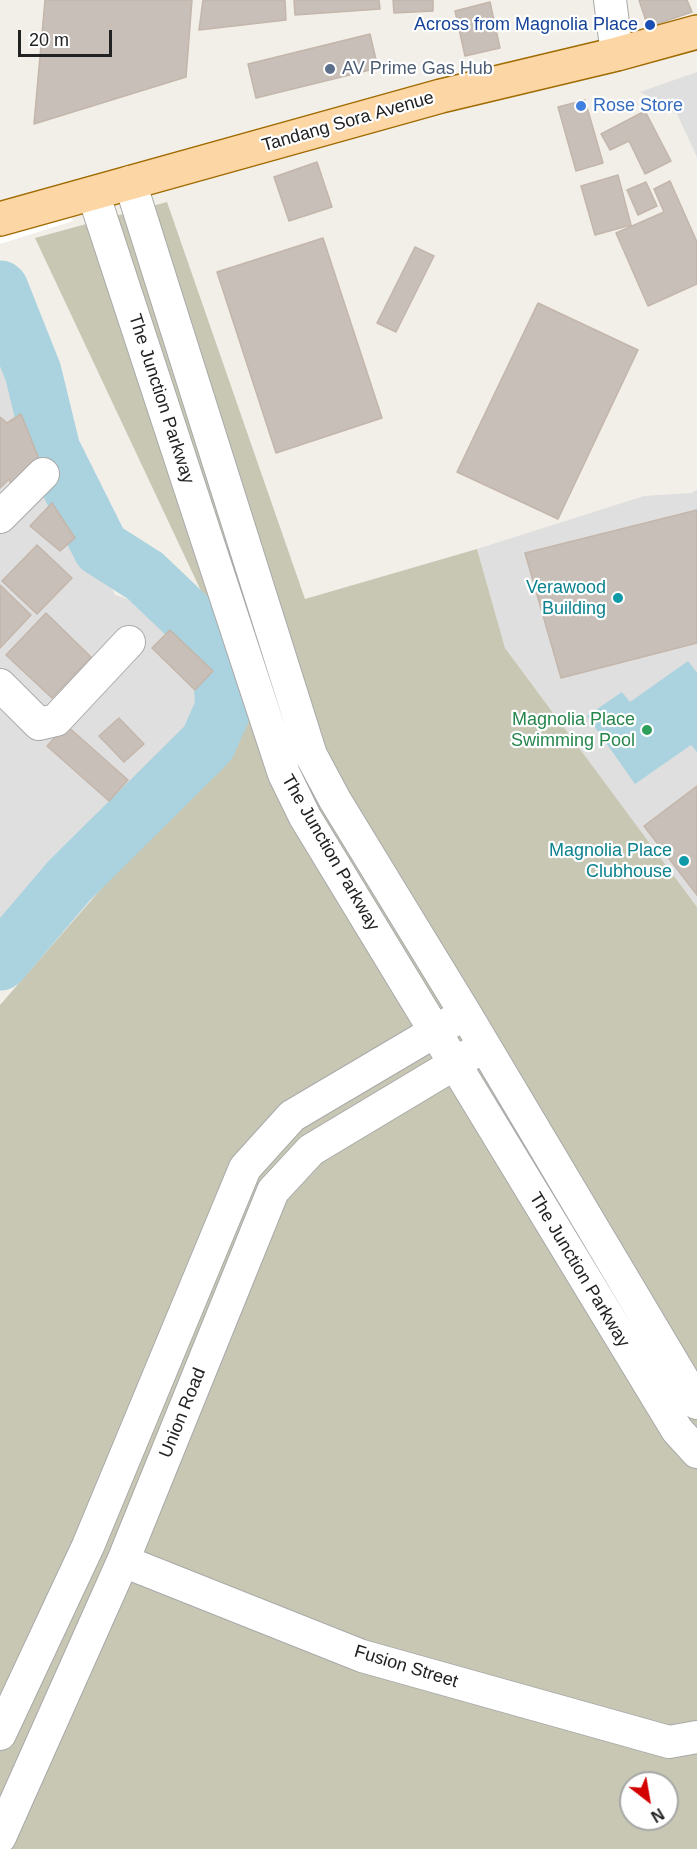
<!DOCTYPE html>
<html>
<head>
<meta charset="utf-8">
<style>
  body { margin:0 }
  #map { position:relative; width:697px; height:1849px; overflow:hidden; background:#f2efe9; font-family:Helvetica,sans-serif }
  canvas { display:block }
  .north { position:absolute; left:619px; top:1771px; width:60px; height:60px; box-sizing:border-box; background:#fff; border:2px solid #a7a7a7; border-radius:50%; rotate:149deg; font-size:16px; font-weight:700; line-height:24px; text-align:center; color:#222 }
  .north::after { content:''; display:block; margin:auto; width:21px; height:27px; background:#d40000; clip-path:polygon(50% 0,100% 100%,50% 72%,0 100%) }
  .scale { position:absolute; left:18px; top:30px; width:94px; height:27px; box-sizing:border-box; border:3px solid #222; border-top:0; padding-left:8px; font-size:18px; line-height:21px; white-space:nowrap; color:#222; -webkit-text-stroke:4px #fff; paint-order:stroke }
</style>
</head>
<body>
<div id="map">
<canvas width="697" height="1849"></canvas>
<div class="north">N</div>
<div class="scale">20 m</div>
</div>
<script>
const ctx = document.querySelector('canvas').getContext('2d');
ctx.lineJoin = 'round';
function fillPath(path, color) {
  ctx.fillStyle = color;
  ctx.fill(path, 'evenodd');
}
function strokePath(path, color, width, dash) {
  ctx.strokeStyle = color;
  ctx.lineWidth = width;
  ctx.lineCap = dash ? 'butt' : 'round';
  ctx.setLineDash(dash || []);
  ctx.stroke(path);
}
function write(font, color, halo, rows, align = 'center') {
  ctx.font = font + ' Helvetica,sans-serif';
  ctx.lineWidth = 4.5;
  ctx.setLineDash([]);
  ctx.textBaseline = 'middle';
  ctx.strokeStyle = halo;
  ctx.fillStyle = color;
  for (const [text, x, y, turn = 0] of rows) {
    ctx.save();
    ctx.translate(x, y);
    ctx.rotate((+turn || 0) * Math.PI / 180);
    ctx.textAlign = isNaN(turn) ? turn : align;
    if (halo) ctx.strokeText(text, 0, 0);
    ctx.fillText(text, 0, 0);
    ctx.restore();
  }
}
fillPath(new Path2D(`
  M 697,72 L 697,157 L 677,114 L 640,92 Z
  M 0,351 L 115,595 L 181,617 L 218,660 L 218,697 L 198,738 L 0,923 Z
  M 697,490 L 697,907 L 505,648 L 477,549 L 644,496 L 691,493 Z`), '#e0dfdf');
fillPath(new Path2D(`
  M 167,202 L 305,599 L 477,549 L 505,648 L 697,907 L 697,1849 L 0,1849 L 0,1005 L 257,710 L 35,238 ZM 631,1783 L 667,1783 L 667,1819 L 631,1819 Z`), '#c7c7b4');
fillPath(new Path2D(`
  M 688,661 L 697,673 L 697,752 L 691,745 L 635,784 L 587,716 L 622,692 L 630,702 Z`), '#aad3df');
fillPath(new Path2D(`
  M 62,183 L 73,221 L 0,244 L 0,202 Z`), '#fff');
strokePath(new Path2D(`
  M 0,289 L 33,372 L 52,450 L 101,548 L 145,576 L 189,618 L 221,669 L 224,707 L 208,743 L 69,881 L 0,962`), '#aad3df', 57);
const building = new Path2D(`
  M 45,0 L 192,0 L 186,77 L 34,124 Z
  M 203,0 L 285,0 L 286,20 L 199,30 Z
  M 294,0 L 379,0 L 380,9 L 295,15 Z
  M 393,0 L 433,0 L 433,11 L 394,13 Z
  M 639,0 L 687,0 L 692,12 L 648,27 Z
  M 490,2 L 500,48 L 465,56 L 455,11 Z
  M 370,34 L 378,68 L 256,98 L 248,64 Z
  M 585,100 L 603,163 L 576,171 L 558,107 Z
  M 645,111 L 671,161 L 645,174 L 629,141 L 610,150 L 601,134 Z
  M 317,162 L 332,207 L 289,221 L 274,177 Z
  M 618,175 L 631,225 L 595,235 L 581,186 Z
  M 670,181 L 697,242 L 697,284 L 648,306 L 616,233 L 664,212 L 654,189 Z
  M 646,182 L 657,206 L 638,215 L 627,190 Z
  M 323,238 L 382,418 L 276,453 L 217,272 Z
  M 415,247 L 434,256 L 396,332 L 377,323 Z
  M 538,303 L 638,350 L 558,519 L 457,472 Z
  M 21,414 L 41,464 L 13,489 L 9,479 L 0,488 L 0,417 L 7,423 Z
  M 52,503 L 75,538 L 60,551 L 30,526 Z
  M 697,510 L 697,643 L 561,678 L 525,553 Z
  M 37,545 L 72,578 L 37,614 L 2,581 Z
  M 0,585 L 31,615 L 0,648 Z
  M 46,613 L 91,657 L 52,698 L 6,655 Z
  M 170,630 L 213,671 L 195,690 L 152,648 Z
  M 119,718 L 144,744 L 124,762 L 99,736 Z
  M 66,725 L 128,780 L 109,801 L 47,746 Z
  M 697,786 L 697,895 L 644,826 Z`);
fillPath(building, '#c7bfb8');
strokePath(building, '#c4b6ab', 1.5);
const minor = new Path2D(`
  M 610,0 L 617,54
  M 130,182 L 311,755 L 335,800 L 465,1013 L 697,1403
  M 93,193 L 284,774 L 305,817 L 677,1430 L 697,1452
  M 0,517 L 43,474
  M 0,685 L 39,724 L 56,720 L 129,642
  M 123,1561 L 362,1656 L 669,1742 L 697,1737
  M 0,1734 L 88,1546 L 245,1168 L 292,1116 L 451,1022
  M 0,1837 L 123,1561 L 273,1191 L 311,1150 L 471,1054`);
const major = new Path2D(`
  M 0,219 L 441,96 L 617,54 L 697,32`);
strokePath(minor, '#a9a9a9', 34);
strokePath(major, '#a06b00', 36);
strokePath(minor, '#fff', 32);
strokePath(major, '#fcd6a4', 33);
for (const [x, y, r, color] of [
  [650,25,6,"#1a4fb4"],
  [330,69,6,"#5c6f8a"],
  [581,106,6,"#3f7fe0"],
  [618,598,6,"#0f9aa8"],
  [647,730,6,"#2e9e5b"],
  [684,861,6,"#0f9aa8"]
]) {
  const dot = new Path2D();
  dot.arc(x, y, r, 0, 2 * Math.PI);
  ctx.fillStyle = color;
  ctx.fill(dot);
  strokePath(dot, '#fff', 2);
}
write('18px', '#164399', '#fff', [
  ["Across from Magnolia Place",638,25]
], 'right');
write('18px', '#4e5e75', '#fff', [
  ["AV Prime Gas Hub",342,69]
], 'left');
write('18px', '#366cbe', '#fff', [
  ["Rose Store",593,106]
], 'left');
write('18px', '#222', '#fff', [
  ["Tandang Sora Avenue",348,122,-16],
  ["The Junction Parkway",161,399,72],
  ["The Junction Parkway",330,853,60],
  ["The Junction Parkway",579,1270,59],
  ["Union Road",183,1413,-68],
  ["Fusion Street",406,1667,17]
]);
write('18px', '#0d838f', '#fff', [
  ["Verawood",606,588],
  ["Building",606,609],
  ["Magnolia Place",672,851],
  ["Clubhouse",672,872]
], 'right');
write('18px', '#27864d', '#fff', [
  ["Magnolia Place",635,720],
  ["Swimming Pool",635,741]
], 'right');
</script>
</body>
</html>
